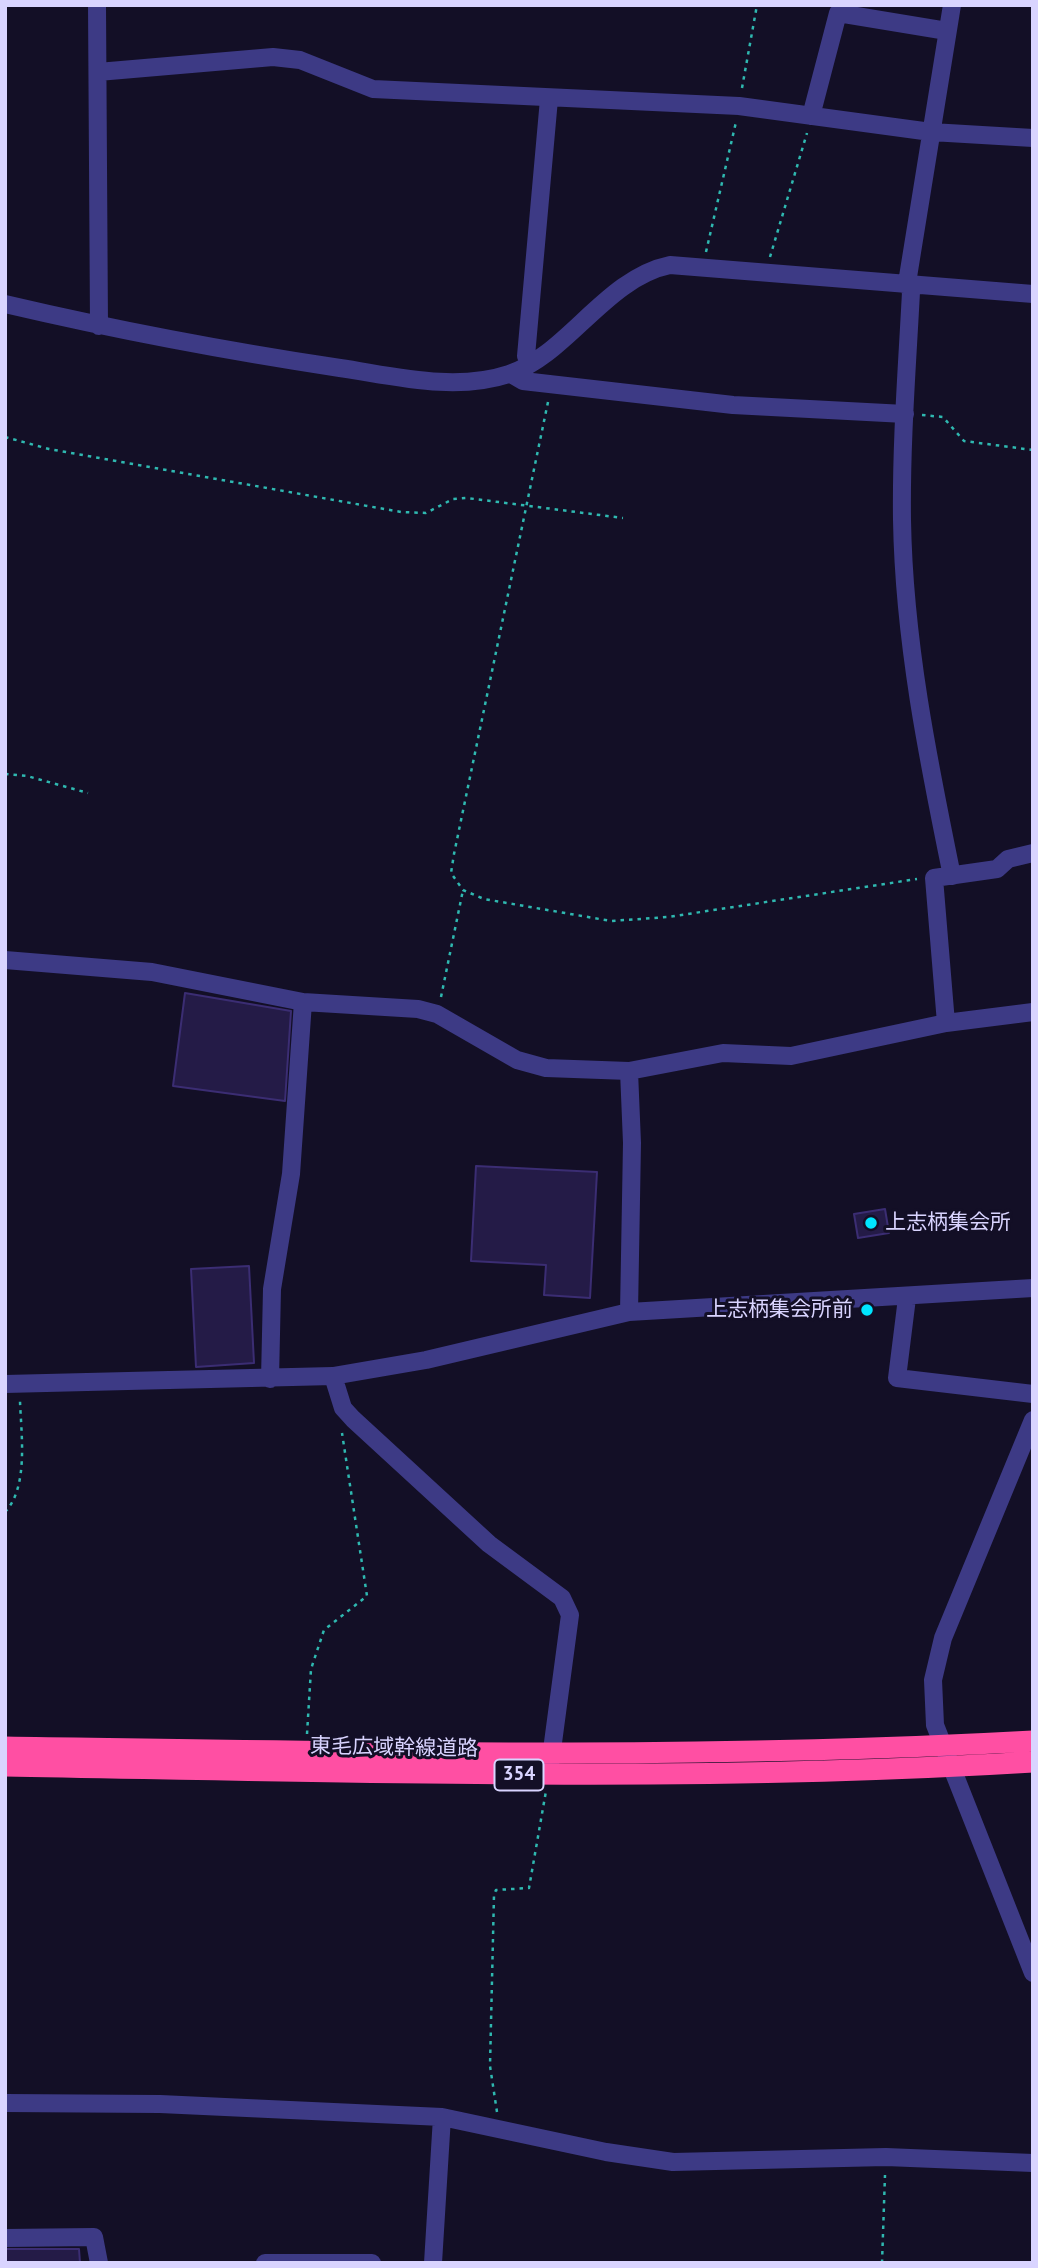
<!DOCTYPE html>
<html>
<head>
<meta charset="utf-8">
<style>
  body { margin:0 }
  #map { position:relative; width:1038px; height:2268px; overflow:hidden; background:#130f26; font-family:"PT Sans",sans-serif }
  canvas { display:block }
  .frame { position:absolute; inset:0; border:7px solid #d9d4ff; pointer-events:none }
</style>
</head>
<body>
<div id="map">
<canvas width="1038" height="2268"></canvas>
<div class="frame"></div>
</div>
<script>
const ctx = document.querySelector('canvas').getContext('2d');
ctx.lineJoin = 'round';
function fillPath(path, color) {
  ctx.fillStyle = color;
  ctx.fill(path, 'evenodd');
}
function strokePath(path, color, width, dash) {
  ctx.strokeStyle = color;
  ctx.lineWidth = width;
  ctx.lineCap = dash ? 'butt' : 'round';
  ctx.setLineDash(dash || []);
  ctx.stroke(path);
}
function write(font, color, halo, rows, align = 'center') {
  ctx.font = font + ' "PT Sans","Noto Sans JP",sans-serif';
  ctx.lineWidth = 6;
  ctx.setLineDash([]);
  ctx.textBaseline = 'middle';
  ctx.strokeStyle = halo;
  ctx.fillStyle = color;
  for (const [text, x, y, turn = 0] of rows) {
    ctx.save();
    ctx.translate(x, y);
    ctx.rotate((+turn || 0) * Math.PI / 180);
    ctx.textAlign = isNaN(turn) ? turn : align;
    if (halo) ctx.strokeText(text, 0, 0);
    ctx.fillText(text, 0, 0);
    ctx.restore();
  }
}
const building = new Path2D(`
  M 185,993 L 291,1011 L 285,1101 L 173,1086 Z
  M 476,1166 L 597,1172 L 590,1298 L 544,1295 L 546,1265 L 471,1261 Z
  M 885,1209 L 889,1233 L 858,1238 L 854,1214 Z
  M 249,1266 L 254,1363 L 196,1367 L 191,1269 Z
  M 5,2249 L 79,2249 L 80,2263 L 5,2263 Z`);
fillPath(building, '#241b47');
strokePath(building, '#3b2d73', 2);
strokePath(new Path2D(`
  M 742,88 L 757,5
  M 706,252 L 736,122
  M 770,257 L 807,133
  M 548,402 L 454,854 L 451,873 L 463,890 L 484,899 L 611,921 L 668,917 L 917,879
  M 922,415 L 943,417 L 964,441 L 1033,450
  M 5,437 L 49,449 L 401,512 L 426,513 L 453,499 L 467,498 L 623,518
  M 5,774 L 27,776 L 88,793
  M 441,997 L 463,890
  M 5,1512 C 29,1487 21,1433 20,1401
  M 307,1734 L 311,1669 L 324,1630 L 367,1596 L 342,1433
  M 497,2112 L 490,2066 L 494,1895 L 496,1890 L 529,1888 L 546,1791
  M 882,2263 L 885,2175`), '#2fb8b0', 2.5, [3.5, 5]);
strokePath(new Path2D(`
  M 97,5 L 99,326
  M 952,5 L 907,283 L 911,292 C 907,368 901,444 902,520 C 904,641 928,759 952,876
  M 98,72 L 273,57 L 300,60 L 373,89 L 739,106 L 931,132 L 1033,138
  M 811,116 L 838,13 L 947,31
  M 5,304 C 116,330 227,351 340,368 C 394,376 455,392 509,374 C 567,355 606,278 670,265 L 1033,294
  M 530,364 L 526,356 L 549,99
  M 511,374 L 523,381 L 733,405 L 905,414
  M 5,960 L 152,972 L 303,1002 L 418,1009 L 437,1014 L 517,1060 L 546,1068 L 629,1071 L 723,1053 L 791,1056 L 946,1023 L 1033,1012
  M 946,1023 L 934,878 L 997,869 L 1008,859 L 1033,853
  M 907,1298 L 897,1378 L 1033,1394
  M 629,1312 L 632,1143 L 629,1071
  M 333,1376 L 343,1408 L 353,1419 L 489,1544 L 562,1598 L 570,1615 L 550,1765
  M 270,1379 L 272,1289 L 291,1174 L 303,1002
  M 5,1384 L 333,1376 L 426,1360 L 629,1312 L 1033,1288
  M 1033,1420 L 943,1638 L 933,1680 L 935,1725 L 1033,1973
  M 5,2103 L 160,2104 L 442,2117 L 606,2152 L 673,2162 L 886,2157 L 1033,2163
  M 5,2238 L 94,2237 L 99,2263
  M 265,2263 L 372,2263
  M 433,2263 L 442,2117`), '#3d3a85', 18);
strokePath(new Path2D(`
  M 5,1747 C 348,1752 691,1760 1033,1741
  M 5,1766 C 348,1772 691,1783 1033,1762`), '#ff4fa3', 21);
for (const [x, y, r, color] of [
  [871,1223,7,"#00e5ff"],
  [867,1310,7,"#00e5ff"]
]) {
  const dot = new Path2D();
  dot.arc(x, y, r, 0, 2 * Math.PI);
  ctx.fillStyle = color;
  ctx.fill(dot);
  strokePath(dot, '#130f26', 2.5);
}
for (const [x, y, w] of [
  [519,1775,49]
]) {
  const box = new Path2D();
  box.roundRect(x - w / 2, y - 15.5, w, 31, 5);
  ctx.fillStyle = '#130f26';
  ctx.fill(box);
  strokePath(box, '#d9d4ff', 2);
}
write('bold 19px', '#d9d4ff', null, [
  ["354",519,1775]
]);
write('21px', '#d9d4ff', '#130f26', [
  ["上志柄集会所",885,1223],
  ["上志柄集会所前",853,1310,"right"]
], 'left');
write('21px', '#d9d4ff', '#130f26', [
  ["東毛広域幹線道路",394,1748,1]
]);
</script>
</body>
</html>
